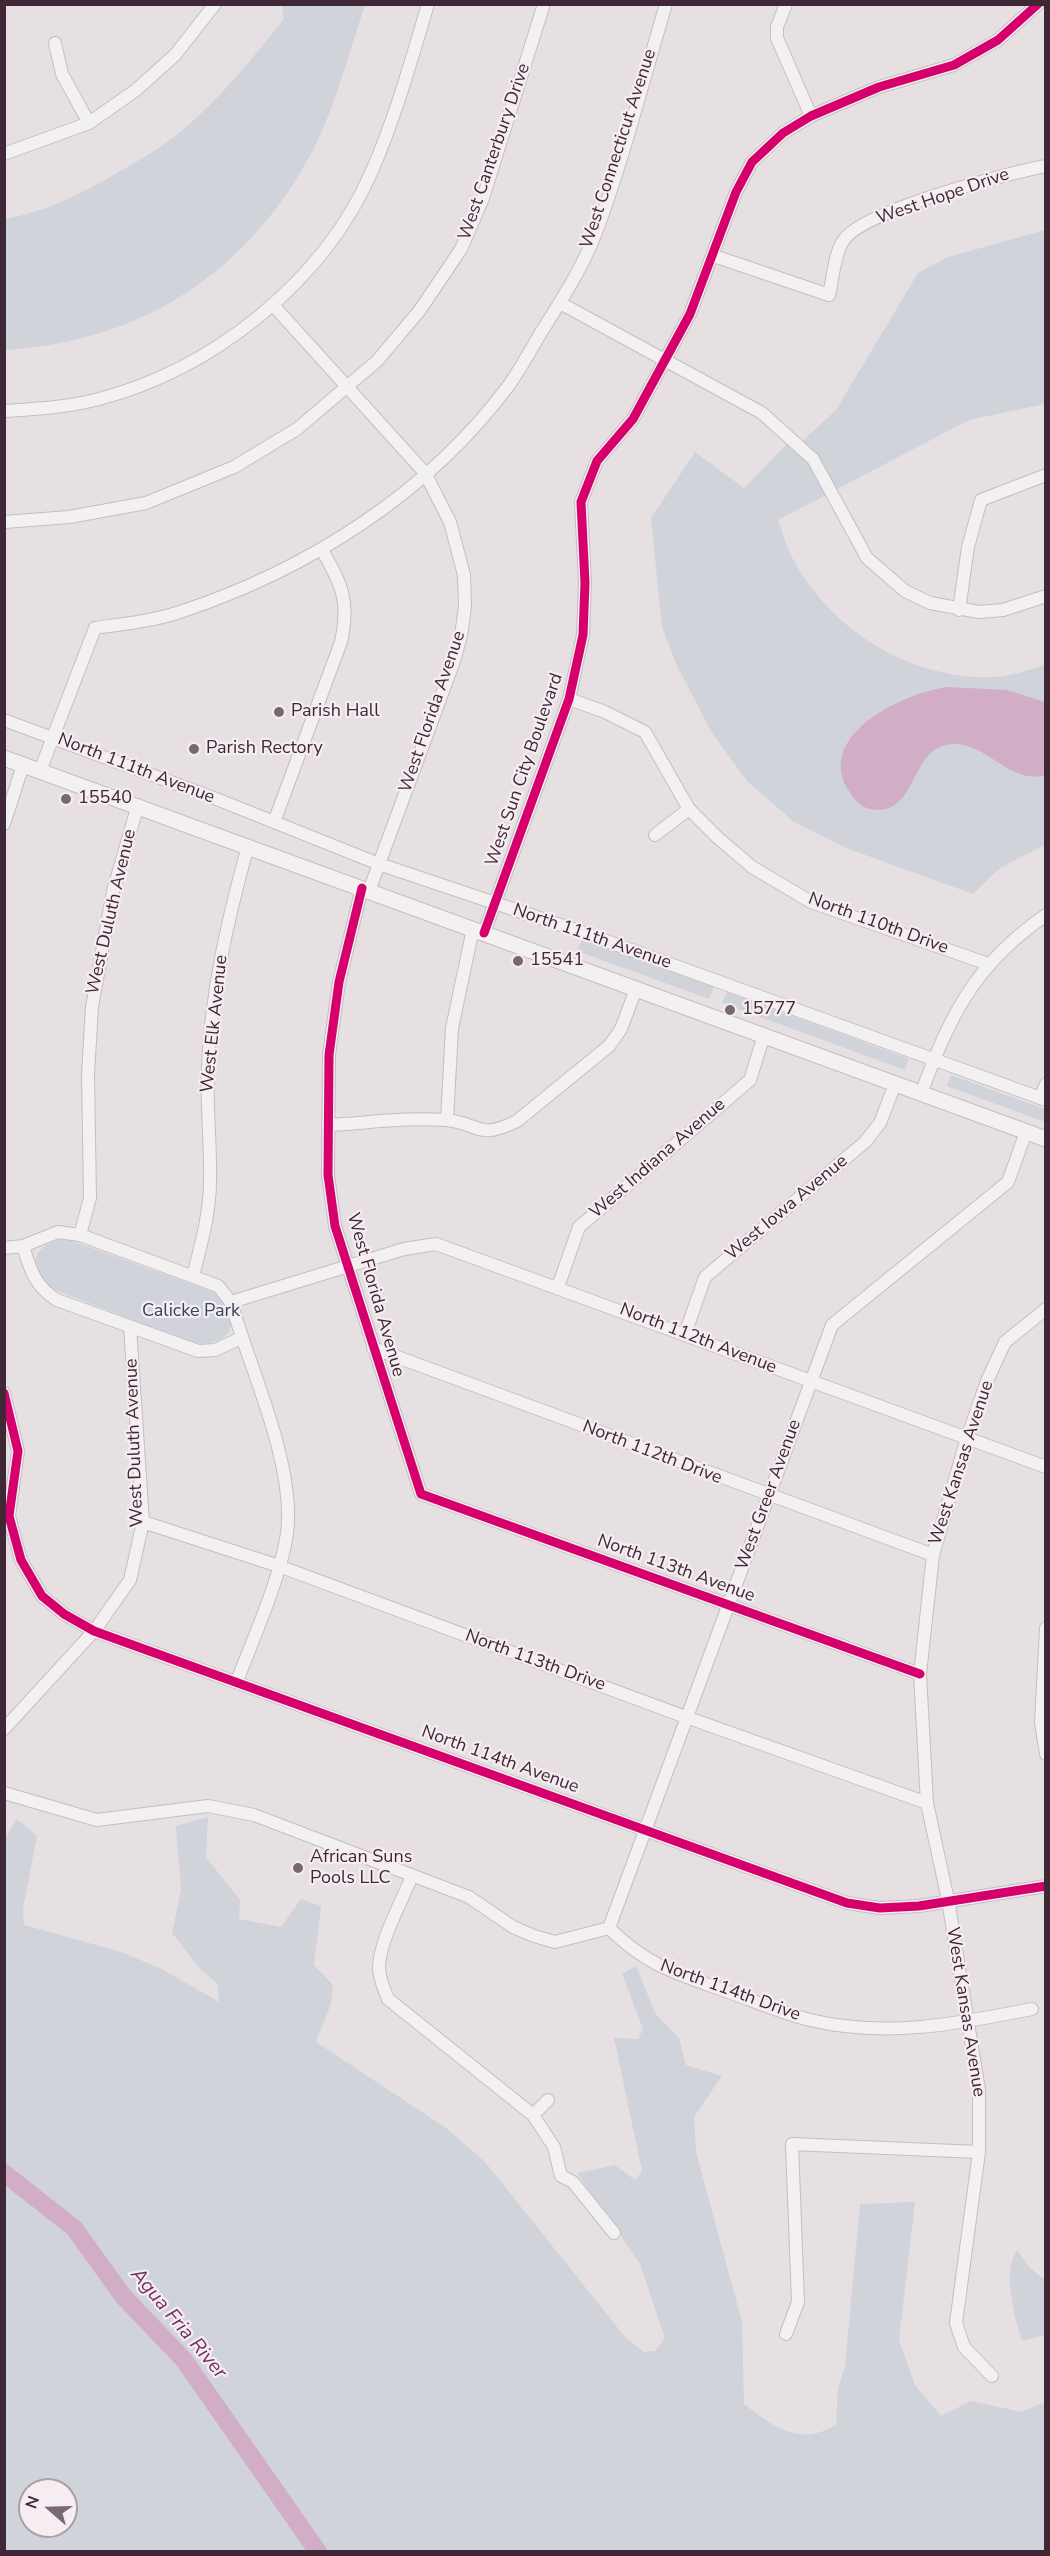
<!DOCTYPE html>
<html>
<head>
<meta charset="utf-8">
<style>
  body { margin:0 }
  #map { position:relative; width:1050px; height:2556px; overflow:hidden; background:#e6e0e3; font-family:"Nunito Sans",sans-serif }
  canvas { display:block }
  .frame { position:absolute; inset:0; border:6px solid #3f2735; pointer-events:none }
  .north { position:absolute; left:18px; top:2478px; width:60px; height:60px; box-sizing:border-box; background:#f6edf2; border:2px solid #ad9ea6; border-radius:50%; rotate:290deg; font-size:16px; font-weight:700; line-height:24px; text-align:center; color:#3f2735 }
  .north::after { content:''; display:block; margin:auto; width:21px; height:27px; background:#796872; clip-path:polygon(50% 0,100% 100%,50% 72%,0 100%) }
</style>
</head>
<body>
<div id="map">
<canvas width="1050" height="2556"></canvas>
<div class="frame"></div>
<div class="north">N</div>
</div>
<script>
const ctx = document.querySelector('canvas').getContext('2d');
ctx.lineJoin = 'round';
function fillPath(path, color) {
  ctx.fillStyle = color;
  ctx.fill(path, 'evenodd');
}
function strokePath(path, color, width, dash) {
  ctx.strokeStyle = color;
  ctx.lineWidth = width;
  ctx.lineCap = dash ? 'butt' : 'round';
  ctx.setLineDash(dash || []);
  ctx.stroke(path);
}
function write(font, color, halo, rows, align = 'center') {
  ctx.font = font + ' "Nunito Sans",sans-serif';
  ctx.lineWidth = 4.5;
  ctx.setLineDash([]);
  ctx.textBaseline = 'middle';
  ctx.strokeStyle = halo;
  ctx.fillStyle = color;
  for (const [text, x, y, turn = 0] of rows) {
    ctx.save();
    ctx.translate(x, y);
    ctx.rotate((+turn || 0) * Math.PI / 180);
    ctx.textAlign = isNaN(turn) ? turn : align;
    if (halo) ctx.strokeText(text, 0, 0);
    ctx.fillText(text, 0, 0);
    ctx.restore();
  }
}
fillPath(new Path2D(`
  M 282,5 L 365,5 C 349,52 336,105 313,150 C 249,272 142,342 5,350 L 5,219 C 43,212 77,196 110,177 C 133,164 158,150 179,133 C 219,100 252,59 284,19 Z
  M 1045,230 L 1045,404 L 969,420 L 778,520 C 783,533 786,547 793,559 C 832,632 913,681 996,677 C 1012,676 1030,669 1045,665 L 1045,845 L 1000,868 L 973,894 L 846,848 L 794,822 L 747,781 L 712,733 L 677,666 L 662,627 L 651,518 L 695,452 L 744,488 L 792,439 L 798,445 L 836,410 L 918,273 L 948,257 Z
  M 582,939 L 714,987 L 709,999 L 577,951 Z
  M 727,992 L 909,1059 L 905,1070 L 722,1003 Z
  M 951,1075 L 1045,1109 L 1045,1122 L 947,1086 Z
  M 67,1239 L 213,1292 C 244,1320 235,1347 192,1343 L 50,1288 C 25,1265 33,1243 67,1239 Z
  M 208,1817 L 206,1857 L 240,1900 L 239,1919 L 281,1927 L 301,1899 L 321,1906 L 314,1965 L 333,1985 L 331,2004 L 316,2042 L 446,2128 L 486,2163 L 626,2338 L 644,2352 L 655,2351 L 665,2338 L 640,2264 L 577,2173 L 615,2165 L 635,2180 L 642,2171 L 614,2038 L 638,2039 L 643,2029 L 622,1974 L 636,1966 L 655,2013 L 679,2038 L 686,2065 L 722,2076 L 694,2117 L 696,2152 L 742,2322 L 744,2404 C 775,2427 798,2447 836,2425 L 838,2388 L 845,2366 L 860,2204 L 915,2202 L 899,2340 L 915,2385 L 941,2416 L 971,2401 L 1022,2412 L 1045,2402 L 1045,2551 L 5,2551 L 4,1839 L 17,1819 L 37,1836 L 23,1909 L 24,1925 L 121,1952 L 162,1969 L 219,2002 L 218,1984 L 200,1969 L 172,1933 L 181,1890 L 176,1826 ZM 30,2490 L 66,2490 L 66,2526 L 30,2526 Z
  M 1017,2250 L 1029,2267 L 1045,2280 L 1045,2335 L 1022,2341 C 1015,2320 1002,2270 1017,2250 Z`), '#d1d3da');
fillPath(new Path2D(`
  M 947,687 L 1007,690 L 1045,702 L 1045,775 C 1012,785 989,746 957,744 C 907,742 920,819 870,809 C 859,807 852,796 847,788 C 817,733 905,693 947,687 Z`), '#d2adc6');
strokePath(new Path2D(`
  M 4,2173 L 74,2228 L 123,2296 L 184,2360 L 318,2552`), '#d2adc6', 18);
const minor = new Path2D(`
  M 786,4 L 777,27 L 777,38 L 811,116
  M 55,43 L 62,74 L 89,123
  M 4,154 L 89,123 L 136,90 L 175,55 L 215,4
  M 714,256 L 829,295 C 833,279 834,255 843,241 C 861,211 1008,173 1046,166
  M 560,303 L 762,413 L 813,459 L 867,558 L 905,591 L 930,603 L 979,612 L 1003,610 L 1046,596
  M 273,305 L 425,473 L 450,522 L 464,575 L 465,606 L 461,636 L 453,664 L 369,891
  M 4,411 C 36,409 69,407 99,399 C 213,369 323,282 371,173 C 395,119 411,61 428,4
  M 4,522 L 69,517 L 146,503 L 234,467 L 297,429 L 377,361 L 420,310 L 461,249 L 483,198 L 544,4
  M 959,610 L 968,547 L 981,500 L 1046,475
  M 569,699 L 605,712 L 645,732 L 689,809 L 717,837 L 752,867 L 811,902 L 988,964
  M 4,720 L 214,798 L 379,864 L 587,934 L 1046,1100
  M 40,771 L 95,628 C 123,624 153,621 180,612 C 307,570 428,494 509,385 C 521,368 531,349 542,331 C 561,301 582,268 595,235 C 623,161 643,81 666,4
  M 274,822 L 341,642 C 350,601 342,585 322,550
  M 4,824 L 23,765
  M 655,835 L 689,809
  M 362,888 L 339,982 L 329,1055 L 328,1175 L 335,1226 L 421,1494 L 920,1674
  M 484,933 L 569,699 L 583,635 L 585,583 L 581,502 L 597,461 L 633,419 L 690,314 L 736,192 L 752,162 L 783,133 L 811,116 L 879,87 L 954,65 L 998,40 L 1038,4
  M 921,1094 C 950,1015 975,964 1046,915
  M 1040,1098 L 1046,1084
  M 447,1120 L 452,1028 L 473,929
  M 328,1125 C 367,1123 408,1117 446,1120 C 480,1123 477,1141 517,1121 L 609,1046 L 621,1029 L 636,989
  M 80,1235 L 90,1198 L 88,1074 L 92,1007 L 113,891 L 138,805
  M 23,1246 C 30,1269 35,1287 57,1300 L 198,1351 L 215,1350 L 241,1338
  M 4,1248 L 23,1246 L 58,1232 L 80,1235 L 218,1286 L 231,1302 C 250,1369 290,1452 288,1521 C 287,1564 253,1639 237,1681
  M 193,1276 C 201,1245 210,1213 210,1181 C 211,1143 206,1105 208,1066 C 211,992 228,918 248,846
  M 558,1287 L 579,1227 L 750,1080 L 764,1035
  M 231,1302 L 404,1249 L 436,1244 L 1046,1467
  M 685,1334 L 705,1277 L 865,1142 L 880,1123 L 895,1084
  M 373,1348 L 933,1555
  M 4,1393 L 18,1451 L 9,1516 L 21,1560 L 42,1596 L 64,1614 L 94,1631 L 847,1903 L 880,1908 L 919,1906 L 1046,1886
  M 143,1522 L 279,1566 L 675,1713 L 927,1803
  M 1046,1628 L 1041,1723 L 1046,1754
  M 4,1729 L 94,1631 L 130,1580 L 143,1522 L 130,1327
  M 4,1793 L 97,1820 L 208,1806 L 254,1815 L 469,1897 L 513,1927 L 534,1936 L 555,1942 L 609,1928
  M 412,1876 C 402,1901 380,1940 379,1967 C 379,1979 384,1988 388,1999 L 533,2115 L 554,2147 L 561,2176 L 573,2182 L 614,2233
  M 609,1928 L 832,1325 L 1008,1182 L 1026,1132
  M 609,1928 C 646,1965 675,1973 723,1990 C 752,2000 781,2013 810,2020 C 885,2038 957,2024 1032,2009
  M 533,2115 L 548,2100
  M 786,2334 L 798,2302 L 792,2144 L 979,2152
  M 992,2376 L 964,2347 L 956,2323 L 979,2152 L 979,2090 L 948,1900 L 927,1803 L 920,1674 L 933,1555 L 967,1438 L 987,1381 L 1005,1342 L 1046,1309`);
const tertiary = new Path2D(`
  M 4,758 L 1046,1139`);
strokePath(minor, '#c4bec1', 14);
strokePath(tertiary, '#c4bec1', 17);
strokePath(minor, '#f2f0f1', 12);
strokePath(tertiary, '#f2f0f1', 15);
strokePath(new Path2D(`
  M 362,888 L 339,982 L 329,1055 L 328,1175 L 335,1226 L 421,1494 L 920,1674
  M 484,933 L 569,699 L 583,635 L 585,583 L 581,502 L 597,461 L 633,419 L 690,314 L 736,192 L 752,162 L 783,133 L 811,116 L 879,87 L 954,65 L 998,40 L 1038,4
  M 4,1393 L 18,1451 L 9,1516 L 21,1560 L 42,1596 L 64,1614 L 94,1631 L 847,1903 L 880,1908 L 919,1906 L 1046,1886`), '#d6006c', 9);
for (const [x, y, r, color] of [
  [279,712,6,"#796872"],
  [194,749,6,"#796872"],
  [66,799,6,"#796872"],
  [518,961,6,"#796872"],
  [730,1010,6,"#796872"],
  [298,1868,6,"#796872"]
]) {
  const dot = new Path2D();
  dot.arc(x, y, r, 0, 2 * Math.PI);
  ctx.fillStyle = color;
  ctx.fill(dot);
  strokePath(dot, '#f6edf2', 2);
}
write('18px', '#3f2735', '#f6edf2', [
  ["West Connecticut Avenue",619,149,-72],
  ["West Canterbury Drive",495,152,-71],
  ["West Hope Drive",943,197,-19],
  ["West Florida Avenue",433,712,-71],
  ["North 111th Avenue",136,769,21],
  ["West Sun City Boulevard",525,770,-71],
  ["West Duluth Avenue",112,912,-77],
  ["North 110th Drive",878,924,20],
  ["North 111th Avenue",592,937,19],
  ["West Elk Avenue",215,1024,-84],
  ["West Indiana Avenue",658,1159,-41],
  ["West Iowa Avenue",787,1208,-40],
  ["West Florida Avenue",375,1295,74],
  ["North 112th Avenue",698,1339,21],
  ["West Duluth Avenue",135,1443,-92],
  ["North 112th Drive",652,1453,21],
  ["West Kansas Avenue",962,1463,-72],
  ["West Greer Avenue",769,1495,-70],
  ["North 113th Avenue",676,1569,20],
  ["North 113th Drive",535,1661,20],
  ["North 114th Avenue",500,1760,20],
  ["North 114th Drive",730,1991,20],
  ["West Kansas Avenue",965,2012,81]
]);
write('18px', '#3f2735', '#f6edf2', [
  ["Parish Hall",291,712],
  ["Parish Rectory",206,749],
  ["15540",78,799],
  ["15541",530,961],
  ["15777",742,1010],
  ["African Suns",310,1858],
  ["Pools LLC",310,1879]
], 'left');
write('18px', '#33435b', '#f6edf2', [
  ["Calicke Park",191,1312]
]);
write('italic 20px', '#74305d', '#f6edf2', [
  ["Agua Fria River",178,2324,50]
]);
</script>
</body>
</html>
